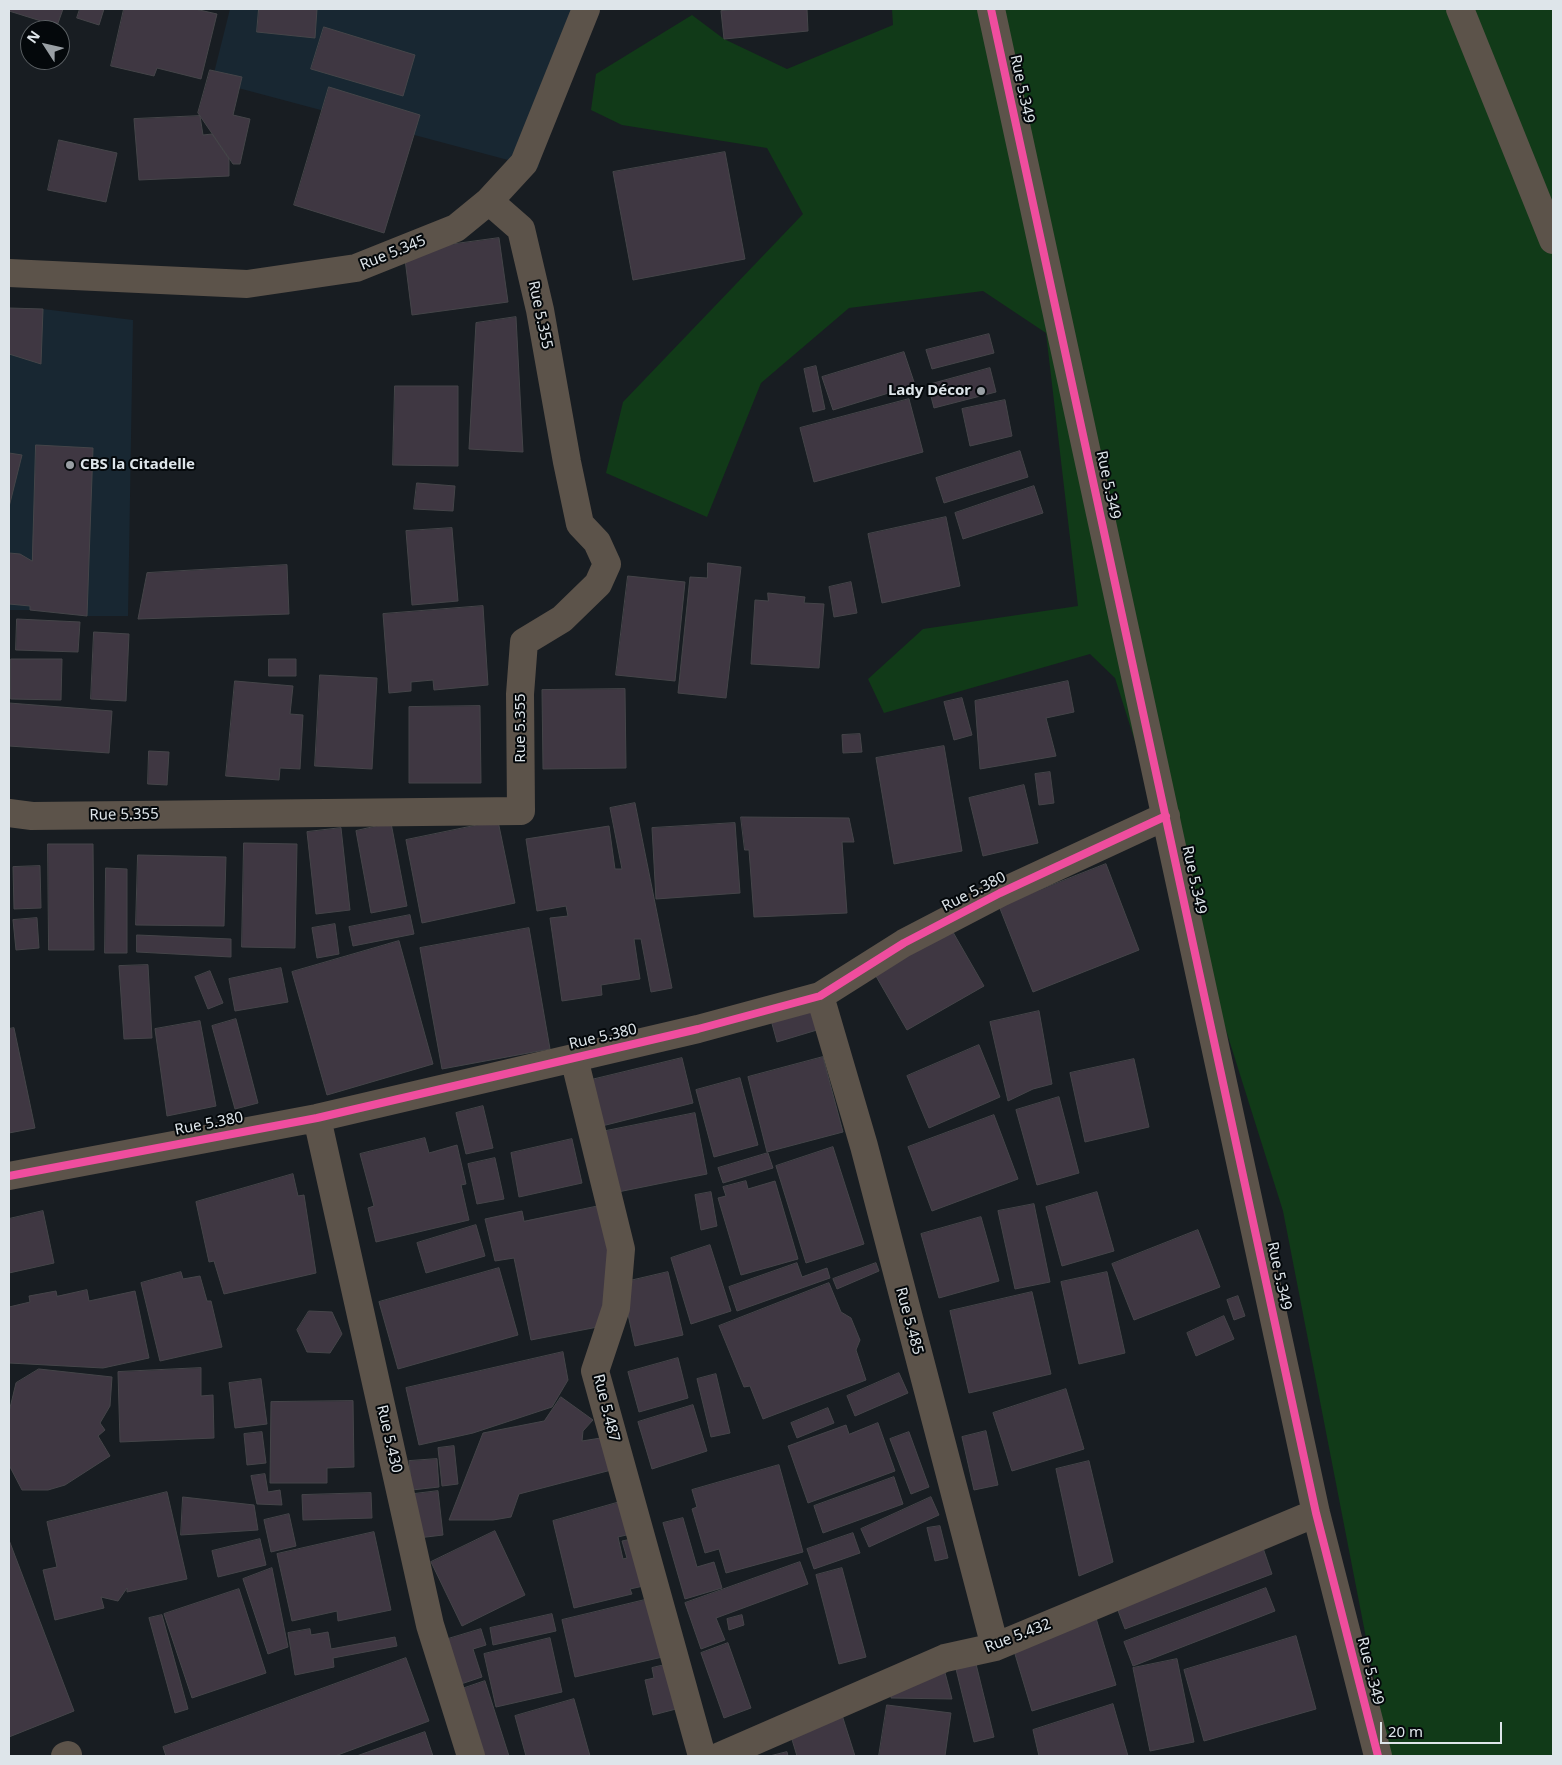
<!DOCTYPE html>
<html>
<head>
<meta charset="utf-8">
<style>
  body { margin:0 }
  #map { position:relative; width:1562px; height:1765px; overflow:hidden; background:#181d22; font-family:"Noto Sans",sans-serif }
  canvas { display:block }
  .frame { position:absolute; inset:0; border:10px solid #dee5ea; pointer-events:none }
  .north { position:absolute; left:20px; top:20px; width:50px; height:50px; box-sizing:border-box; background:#04080b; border:1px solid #5b6064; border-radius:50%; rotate:305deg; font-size:14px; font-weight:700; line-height:20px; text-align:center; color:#dee5ea }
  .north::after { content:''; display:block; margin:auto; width:18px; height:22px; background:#999fa4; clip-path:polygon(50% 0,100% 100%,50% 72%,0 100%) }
  .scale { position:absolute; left:1380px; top:1722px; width:122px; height:22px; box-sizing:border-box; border:2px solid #dee5ea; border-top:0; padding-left:6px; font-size:15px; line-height:18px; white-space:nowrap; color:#dee5ea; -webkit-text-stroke:4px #04080b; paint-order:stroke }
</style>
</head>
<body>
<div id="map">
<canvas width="1562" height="1765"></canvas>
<div class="frame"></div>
<div class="north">N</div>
<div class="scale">20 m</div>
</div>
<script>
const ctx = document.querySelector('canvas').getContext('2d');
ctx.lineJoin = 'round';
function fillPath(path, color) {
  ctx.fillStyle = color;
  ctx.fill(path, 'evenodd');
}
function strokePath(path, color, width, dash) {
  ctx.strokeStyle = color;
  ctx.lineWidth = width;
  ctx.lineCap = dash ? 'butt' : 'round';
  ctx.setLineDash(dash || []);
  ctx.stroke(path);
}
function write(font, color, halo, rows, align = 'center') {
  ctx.font = font + ' "Noto Sans",sans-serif';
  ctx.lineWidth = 4;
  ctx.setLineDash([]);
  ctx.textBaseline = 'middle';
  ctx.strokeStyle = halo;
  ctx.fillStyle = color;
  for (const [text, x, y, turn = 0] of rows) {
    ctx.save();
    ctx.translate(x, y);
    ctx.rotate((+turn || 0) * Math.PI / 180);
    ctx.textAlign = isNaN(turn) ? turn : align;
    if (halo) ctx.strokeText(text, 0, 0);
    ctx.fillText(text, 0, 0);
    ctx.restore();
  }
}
fillPath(new Path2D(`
  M 230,9 L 585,9 L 538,168 L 212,81 Z
  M 9,308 L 43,309 L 133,320 L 128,616 L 87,616 L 30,610 L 9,610 Z`), '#182732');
fillPath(new Path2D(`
  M 892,9 L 1553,9 L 1553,1756 L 1389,1756 L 1283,1211 L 1115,678 L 1090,654 L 884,713 L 868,679 L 923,629 L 1078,606 L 1046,333 L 983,291 L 849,308 L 761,383 L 707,517 L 606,473 L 623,402 L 803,214 L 767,148 L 622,125 L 591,110 L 596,74 L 692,15 L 724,39 L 787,69 L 893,25 Z`), '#113a18');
const building = new Path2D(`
  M 9,9 L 63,9 L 57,26 L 9,11 Z
  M 80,9 L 104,9 L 99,25 L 77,18 Z
  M 124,9 L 195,9 L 217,14 L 201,79 L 157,68 L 154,76 L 111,66 Z
  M 259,9 L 317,9 L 315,38 L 257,32 Z
  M 744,9 L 807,9 L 808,31 L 724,39 L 721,11 Z
  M 324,27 L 415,55 L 403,96 L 311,69 Z
  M 210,70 L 242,77 L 233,115 L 250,119 L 240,164 L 233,164 L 198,113 Z
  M 329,87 L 420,115 L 384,233 L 294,205 Z
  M 200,116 L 203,135 L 212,134 L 229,159 L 229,176 L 139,180 L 134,119 Z
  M 59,140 L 117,153 L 106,202 L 48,190 Z
  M 725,152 L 745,259 L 633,280 L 613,172 Z
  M 499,238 L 508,302 L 412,315 L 404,251 Z
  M 9,308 L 43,309 L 41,364 L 9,354 Z
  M 516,317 L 523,452 L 469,449 L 476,323 Z
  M 989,334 L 994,353 L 932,369 L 926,350 Z
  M 904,352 L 915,385 L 833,410 L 822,377 Z
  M 816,366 L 825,409 L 813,412 L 804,369 Z
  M 990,368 L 996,392 L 934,408 L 928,385 Z
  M 395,386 L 458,386 L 458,466 L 393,465 Z
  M 909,399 L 923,452 L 814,482 L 800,428 Z
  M 1005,400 L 1012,436 L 970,446 L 962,409 Z
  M 36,445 L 93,448 L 87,616 L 30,610 L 30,606 L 9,604 L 9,553 L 20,554 L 32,561 Z
  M 1020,451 L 1028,477 L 944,503 L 936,478 Z
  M 9,453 L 22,455 L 9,507 Z
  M 417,483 L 455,486 L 453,511 L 414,509 Z
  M 1034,486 L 1043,513 L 963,539 L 955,513 Z
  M 946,517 L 960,586 L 882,603 L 868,534 Z
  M 452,528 L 458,601 L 412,605 L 406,531 Z
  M 708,563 L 741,567 L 726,698 L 678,693 L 690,577 L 707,578 Z
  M 287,565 L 289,614 L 138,619 L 147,573 Z
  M 628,576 L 685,582 L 675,681 L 616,675 Z
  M 851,582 L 857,613 L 834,617 L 829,587 Z
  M 768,593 L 805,597 L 804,603 L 824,604 L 819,668 L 751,664 L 755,600 L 768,601 Z
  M 483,606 L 488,685 L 434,690 L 433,680 L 411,682 L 411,691 L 389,693 L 383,614 Z
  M 17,619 L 80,622 L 78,652 L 16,650 Z
  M 94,632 L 129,634 L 126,701 L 91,699 Z
  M 11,659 L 62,659 L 61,700 L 11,699 Z
  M 269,659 L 296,659 L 296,676 L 269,676 Z
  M 320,675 L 377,678 L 372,769 L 315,766 Z
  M 235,681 L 293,686 L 290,714 L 303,715 L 300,769 L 280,768 L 279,780 L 226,776 Z
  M 1068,681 L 1074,712 L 1046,718 L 1056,756 L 980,769 L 975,701 Z
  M 625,689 L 626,768 L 543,769 L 542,690 Z
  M 962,698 L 972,735 L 954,740 L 944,702 Z
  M 9,703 L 112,711 L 109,753 L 9,746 Z
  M 480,706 L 481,783 L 409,783 L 409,707 Z
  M 860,734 L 862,752 L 843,753 L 842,735 Z
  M 944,746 L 962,851 L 894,864 L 876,758 Z
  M 149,751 L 169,752 L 167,785 L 148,784 Z
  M 1050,772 L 1054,803 L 1039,805 L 1035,774 Z
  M 1024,785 L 1038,843 L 983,856 L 969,798 Z
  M 635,803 L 672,988 L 651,992 L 641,939 L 634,939 L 640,979 L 601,985 L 602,995 L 562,1001 L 550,918 L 568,916 L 566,906 L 537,911 L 526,839 L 609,826 L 615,869 L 622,869 L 610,808 Z
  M 741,817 L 849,818 L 854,842 L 842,842 L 847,913 L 754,917 L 749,850 L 745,850 Z
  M 498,821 L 515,903 L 422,923 L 406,840 Z
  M 391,823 L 407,906 L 371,913 L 356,831 Z
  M 735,823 L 740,893 L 656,899 L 652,828 Z
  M 341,828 L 350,910 L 316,914 L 307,832 Z
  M 244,843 L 297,844 L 295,948 L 242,947 Z
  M 48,844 L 93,844 L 94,950 L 49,950 Z
  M 138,855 L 226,857 L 224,926 L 136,925 Z
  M 1106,864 L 1139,950 L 1033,992 L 999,906 Z
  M 40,866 L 41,908 L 14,909 L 13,867 Z
  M 106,868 L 127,869 L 127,953 L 105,953 Z
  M 410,915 L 414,934 L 353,946 L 349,927 Z
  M 37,918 L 39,948 L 16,950 L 13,920 Z
  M 946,920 L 984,986 L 907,1030 L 869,964 Z
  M 335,924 L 339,954 L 317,958 L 312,928 Z
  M 529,928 L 550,1049 L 442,1069 L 420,948 Z
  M 137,935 L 231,939 L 231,957 L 137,952 Z
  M 399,941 L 433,1064 L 327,1095 L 292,972 Z
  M 148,965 L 152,1038 L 124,1039 L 119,966 Z
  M 281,968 L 288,1002 L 235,1011 L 229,979 Z
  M 210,971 L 223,1003 L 208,1009 L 195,977 Z
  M 810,1008 L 817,1030 L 777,1042 L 771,1020 Z
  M 1039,1011 L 1052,1084 L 1033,1089 L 1008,1101 L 990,1022 Z
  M 236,1019 L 258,1103 L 235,1109 L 212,1026 Z
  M 200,1021 L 216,1106 L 167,1116 L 155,1029 Z
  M 14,1028 L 35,1128 L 9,1133 L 9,1029 Z
  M 979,1045 L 1000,1097 L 929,1128 L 907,1076 Z
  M 823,1057 L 843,1132 L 767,1152 L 748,1077 Z
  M 682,1058 L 693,1103 L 602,1126 L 591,1080 Z
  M 1134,1059 L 1149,1127 L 1085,1142 L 1070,1073 Z
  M 740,1078 L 758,1145 L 714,1157 L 696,1090 Z
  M 1059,1097 L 1079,1173 L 1037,1185 L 1016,1110 Z
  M 483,1106 L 493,1148 L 466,1154 L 456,1113 Z
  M 695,1113 L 707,1174 L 613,1193 L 601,1132 Z
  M 994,1115 L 1018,1179 L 932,1211 L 908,1147 Z
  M 425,1138 L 429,1153 L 457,1145 L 466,1184 L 461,1185 L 469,1220 L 376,1242 L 368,1208 L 374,1206 L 360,1154 Z
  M 572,1139 L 582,1183 L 519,1197 L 511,1153 Z
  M 833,1147 L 864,1244 L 806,1263 L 776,1166 Z
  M 768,1153 L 773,1168 L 723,1183 L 718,1168 Z
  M 495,1158 L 504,1199 L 477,1204 L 468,1164 Z
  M 293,1174 L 298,1196 L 304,1195 L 316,1273 L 224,1294 L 214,1261 L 209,1262 L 196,1202 Z
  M 746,1181 L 748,1189 L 775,1181 L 798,1259 L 741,1275 L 718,1198 L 726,1196 L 723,1187 Z
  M 711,1192 L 717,1226 L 701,1230 L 695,1195 Z
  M 1097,1192 L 1114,1251 L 1062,1266 L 1046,1207 Z
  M 1034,1204 L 1050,1282 L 1015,1289 L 998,1211 Z
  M 604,1205 L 619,1303 L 608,1325 L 531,1340 L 514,1258 L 495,1261 L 485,1219 L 522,1211 L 524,1221 Z
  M 43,1211 L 54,1263 L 9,1273 L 9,1219 Z
  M 981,1217 L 999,1281 L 939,1298 L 921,1234 Z
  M 476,1225 L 485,1256 L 426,1273 L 417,1243 Z
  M 1198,1230 L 1220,1287 L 1134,1320 L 1112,1264 Z
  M 710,1245 L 731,1311 L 691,1324 L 671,1258 Z
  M 797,1263 L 802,1277 L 827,1268 L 830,1278 L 737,1311 L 729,1287 Z
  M 876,1263 L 879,1271 L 837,1289 L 833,1279 Z
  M 499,1268 L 518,1335 L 398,1369 L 379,1302 Z
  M 181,1272 L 183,1279 L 200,1276 L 207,1301 L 211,1301 L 222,1347 L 160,1361 L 141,1283 Z
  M 668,1272 L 683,1335 L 635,1346 L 621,1283 Z
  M 1107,1272 L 1125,1353 L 1079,1364 L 1061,1282 Z
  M 829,1283 L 841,1312 L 851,1318 L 860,1340 L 856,1350 L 866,1380 L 763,1419 L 750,1386 L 744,1387 L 719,1326 Z
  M 87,1290 L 89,1301 L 135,1291 L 149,1358 L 103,1368 L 9,1363 L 9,1307 L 30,1302 L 29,1296 L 56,1291 L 57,1296 Z
  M 1032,1292 L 1051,1374 L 969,1393 L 950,1311 Z
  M 1238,1296 L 1245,1316 L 1234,1320 L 1227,1300 Z
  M 309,1311 L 332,1312 L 342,1334 L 330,1353 L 307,1352 L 297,1330 Z
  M 1224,1316 L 1234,1339 L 1196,1356 L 1187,1333 Z
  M 563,1352 L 568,1380 L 552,1407 L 473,1433 L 419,1445 L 406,1388 Z
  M 678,1358 L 688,1398 L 639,1412 L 628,1372 Z
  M 201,1368 L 201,1396 L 213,1395 L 214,1438 L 120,1442 L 118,1372 Z
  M 39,1369 L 112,1377 L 110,1406 L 100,1423 L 105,1430 L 98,1436 L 110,1456 L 65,1485 L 48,1490 L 22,1490 L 9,1465 L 9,1412 L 16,1383 Z
  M 899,1373 L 908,1393 L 855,1416 L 847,1396 Z
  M 716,1374 L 730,1433 L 711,1437 L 697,1379 Z
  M 261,1379 L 267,1424 L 235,1428 L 229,1383 Z
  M 1066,1389 L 1084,1449 L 1012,1471 L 993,1413 Z
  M 561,1397 L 593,1420 L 583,1431 L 582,1441 L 607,1437 L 619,1468 L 519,1494 L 511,1517 L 493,1520 L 449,1520 L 483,1433 L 544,1421 Z
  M 353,1401 L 354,1467 L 327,1468 L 327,1483 L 270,1483 L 271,1402 Z
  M 693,1405 L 707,1451 L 652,1469 L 638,1422 Z
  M 828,1408 L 834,1423 L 797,1438 L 791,1423 Z
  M 878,1423 L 895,1471 L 808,1503 L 788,1446 L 846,1425 L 849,1434 Z
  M 986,1431 L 998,1485 L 974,1490 L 962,1437 Z
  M 262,1432 L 266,1463 L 247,1465 L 244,1434 Z
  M 909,1432 L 929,1487 L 911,1494 L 890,1439 Z
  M 454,1446 L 458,1484 L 442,1486 L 438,1448 Z
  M 437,1459 L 439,1487 L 412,1490 L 409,1461 Z
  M 1089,1461 L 1113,1562 L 1079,1576 L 1056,1469 Z
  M 779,1465 L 803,1552 L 726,1573 L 719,1549 L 705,1553 L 692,1509 L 697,1507 L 692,1490 Z
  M 265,1474 L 268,1492 L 280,1490 L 282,1505 L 257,1504 L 251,1476 Z
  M 894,1477 L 903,1504 L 823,1533 L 814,1506 Z
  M 438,1491 L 443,1535 L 418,1538 L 414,1494 Z
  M 167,1492 L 187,1579 L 127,1592 L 127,1588 L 118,1601 L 101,1597 L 104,1608 L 55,1620 L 43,1570 L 57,1567 L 47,1522 Z
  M 371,1493 L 372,1518 L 303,1520 L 302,1495 Z
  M 183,1497 L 254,1505 L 258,1530 L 181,1535 Z
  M 931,1497 L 939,1515 L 869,1547 L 861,1529 Z
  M 627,1500 L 635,1533 L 618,1537 L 623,1559 L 627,1558 L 622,1541 L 636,1538 L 648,1585 L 630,1589 L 632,1594 L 574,1608 L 553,1521 Z
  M 289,1514 L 296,1546 L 271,1552 L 264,1520 Z
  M 683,1518 L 697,1567 L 714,1562 L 722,1588 L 685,1599 L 663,1523 Z
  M 940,1526 L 948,1558 L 935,1561 L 927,1528 Z
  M 495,1531 L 525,1595 L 462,1626 L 431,1562 Z
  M 374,1532 L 391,1610 L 338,1621 L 337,1611 L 292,1621 L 277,1554 Z
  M 853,1533 L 860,1553 L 814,1569 L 807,1549 Z
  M 260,1539 L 266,1565 L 218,1577 L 212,1551 Z
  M 9,1540 L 74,1711 L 9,1737 Z
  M 1262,1545 L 1272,1574 L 1125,1629 L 1114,1600 Z
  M 800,1562 L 808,1584 L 716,1618 L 725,1640 L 701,1649 L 685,1603 Z
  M 272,1568 L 288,1647 L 268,1654 L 243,1579 Z
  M 842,1568 L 866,1657 L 839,1664 L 816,1575 Z
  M 1266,1588 L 1275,1611 L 1133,1666 L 1124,1642 Z
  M 239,1589 L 266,1673 L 192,1698 L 164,1614 Z
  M 653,1598 L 667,1656 L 575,1677 L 562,1620 Z
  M 552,1614 L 556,1631 L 493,1645 L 490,1628 Z
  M 162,1615 L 188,1709 L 175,1713 L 149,1618 Z
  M 742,1615 L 744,1625 L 729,1630 L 727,1619 Z
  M 1096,1618 L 1116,1685 L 1032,1711 L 1012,1644 Z
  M 310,1629 L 311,1635 L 328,1632 L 331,1649 L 395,1637 L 397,1646 L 333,1658 L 334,1667 L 295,1675 L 288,1633 Z
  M 481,1629 L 486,1645 L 473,1649 L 482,1677 L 452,1687 L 438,1642 Z
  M 1296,1636 L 1316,1709 L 1204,1741 L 1184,1670 Z
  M 550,1638 L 562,1692 L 496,1707 L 484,1654 Z
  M 728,1643 L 751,1708 L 724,1718 L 701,1653 Z
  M 406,1658 L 429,1721 L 335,1756 L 166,1756 L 163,1747 Z
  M 1177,1659 L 1194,1742 L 1150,1751 L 1133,1668 Z
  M 669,1664 L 680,1708 L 653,1715 L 645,1680 L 654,1678 L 652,1668 Z
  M 976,1664 L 994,1737 L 974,1742 L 956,1669 Z
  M 943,1665 L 952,1699 L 891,1698 L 892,1688 Z
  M 485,1681 L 509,1756 L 478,1756 L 456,1691 Z
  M 574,1699 L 590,1756 L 526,1756 L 515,1716 Z
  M 1113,1704 L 1128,1756 L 1039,1756 L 1033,1730 Z
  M 887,1705 L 951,1713 L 945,1756 L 879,1756 Z
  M 842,1715 L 855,1756 L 797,1756 L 790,1733 Z
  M 425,1732 L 433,1756 L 357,1756 Z
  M 787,1752 L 788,1756 L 770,1756 Z`);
fillPath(building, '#3f3742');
strokePath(building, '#454549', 1);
strokePath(new Path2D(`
  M 991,9 L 1316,1513 L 1378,1756
  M 1460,9 L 1553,240
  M 9,273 L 247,284 L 356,268 L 456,228 L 489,201 L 524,163 L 586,9
  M 9,813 L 32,816 L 521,811 L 520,694 L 524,642 L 562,619 L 598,584 L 607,564 L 597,542 L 580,524 L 567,462 L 540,310 L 521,229 L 489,201
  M 820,996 L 864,1146 L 995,1647
  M 574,1058 L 621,1249 L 616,1308 L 595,1371 L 702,1756
  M 317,1118 L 430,1625 L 471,1756
  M 9,1176 L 317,1118 L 698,1029 L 820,996 L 904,943 L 1000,893 L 1166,816
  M 65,1756 L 68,1755
  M 720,1756 L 945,1658 L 995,1647 L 1316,1513`), '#5c534a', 28);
strokePath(new Path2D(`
  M 991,9 L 1316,1513 L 1378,1756
  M 9,1176 L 317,1118 L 698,1029 L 820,996 L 904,943 L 1000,893 L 1166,816`), '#ef4d9e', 8);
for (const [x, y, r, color] of [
  [981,391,5,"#999fa4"],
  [70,465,5,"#999fa4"]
]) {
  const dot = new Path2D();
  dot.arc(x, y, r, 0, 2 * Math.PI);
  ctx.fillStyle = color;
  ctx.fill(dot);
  strokePath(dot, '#04080b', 2);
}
write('15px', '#dee5ea', '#04080b', [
  ["Rue 5.349",1022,89,78],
  ["Rue 5.345",393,253,-22],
  ["Rue 5.355",540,315,78],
  ["Rue 5.349",1108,485,78],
  ["Rue 5.355",521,728,-90],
  ["Rue 5.355",124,815,-1],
  ["Rue 5.349",1194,880,78],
  ["Rue 5.380",974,892,-27],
  ["Rue 5.380",603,1037,-13],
  ["Rue 5.380",209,1124,-11],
  ["Rue 5.349",1279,1276,78],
  ["Rue 5.485",909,1321,75],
  ["Rue 5.487",606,1408,76],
  ["Rue 5.430",389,1439,77],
  ["Rue 5.432",1018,1636,-21],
  ["Rue 5.349",1370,1671,76]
]);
write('bold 15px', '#dee5ea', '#04080b', [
  ["Lady Décor",971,391],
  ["CBS la Citadelle",80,465,"left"]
], 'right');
</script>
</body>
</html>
